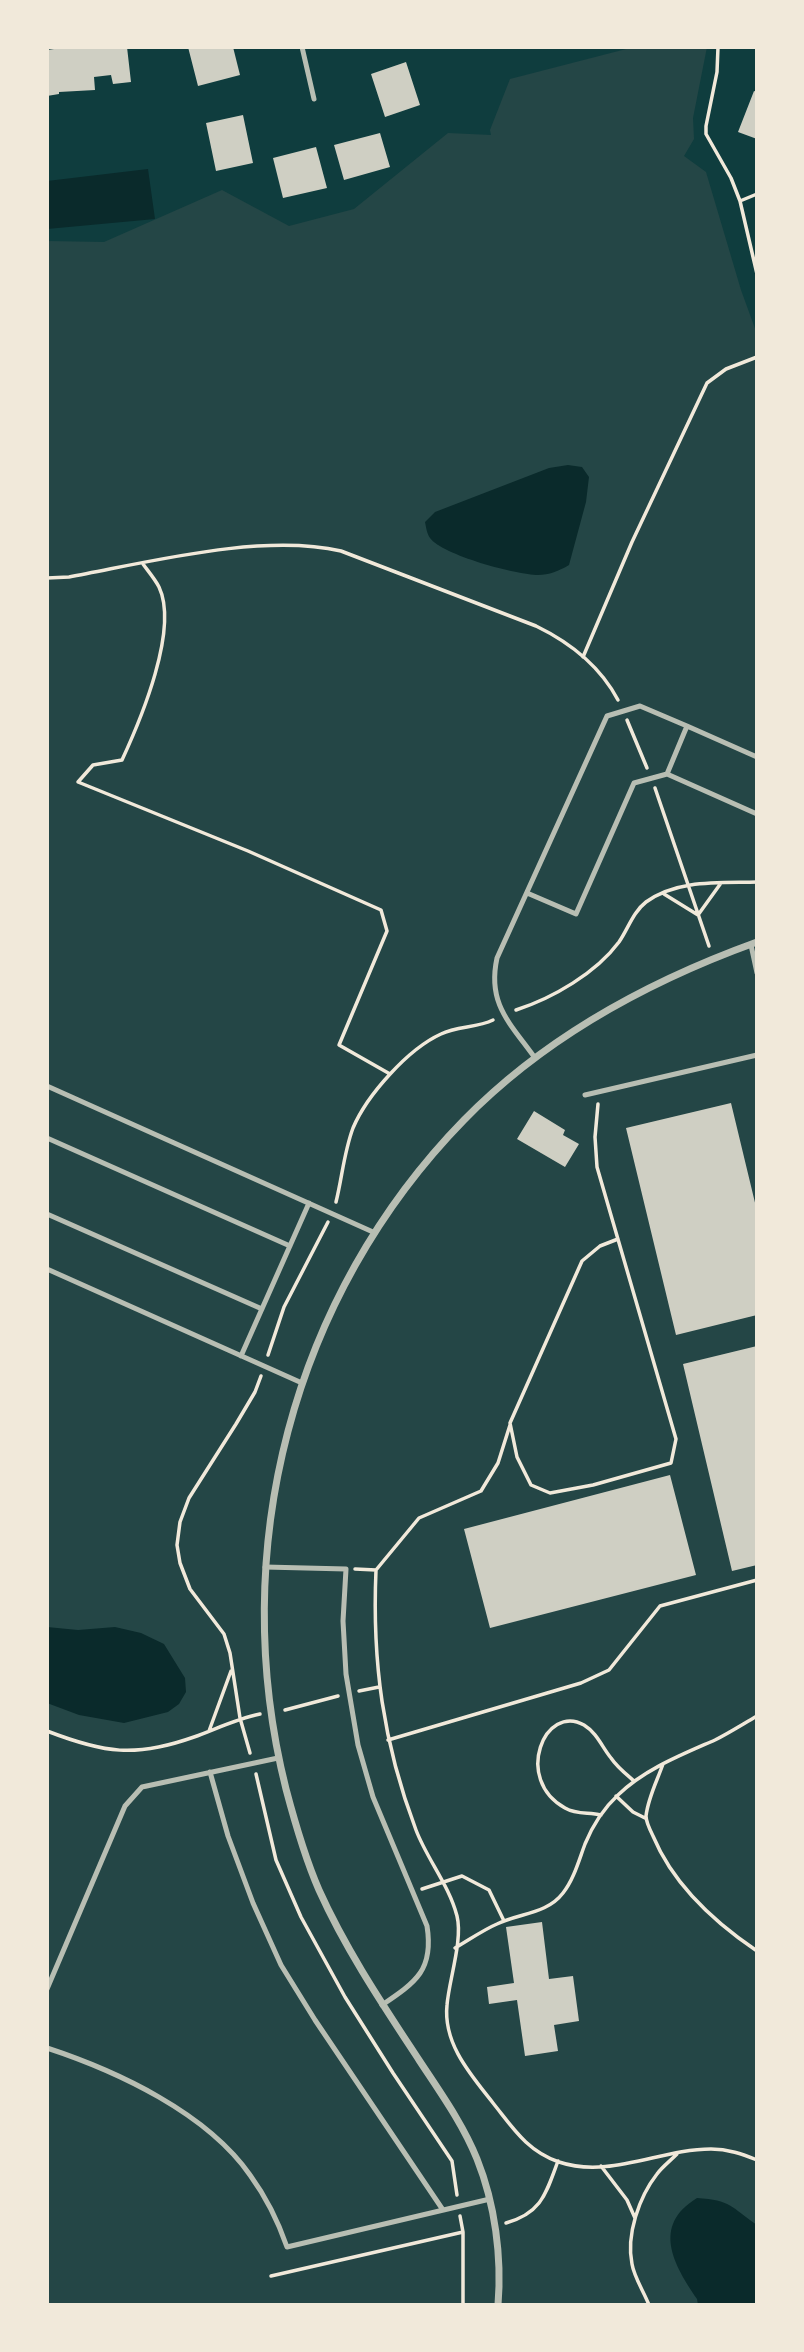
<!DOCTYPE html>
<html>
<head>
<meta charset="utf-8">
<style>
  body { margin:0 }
  #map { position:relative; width:804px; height:2352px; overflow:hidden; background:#0f3d3e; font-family:Poppins,sans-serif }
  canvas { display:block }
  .frame { position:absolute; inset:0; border:49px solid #f1e9da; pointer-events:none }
</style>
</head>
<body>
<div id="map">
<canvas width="804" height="2352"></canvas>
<div class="frame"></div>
</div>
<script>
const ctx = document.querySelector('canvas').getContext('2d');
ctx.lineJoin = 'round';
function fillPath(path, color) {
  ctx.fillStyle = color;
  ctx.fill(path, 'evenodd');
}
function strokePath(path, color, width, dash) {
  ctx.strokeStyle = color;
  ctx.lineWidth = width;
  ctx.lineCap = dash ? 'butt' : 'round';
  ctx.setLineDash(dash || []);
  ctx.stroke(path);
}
fillPath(new Path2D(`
  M 634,47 L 707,47 L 693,118 L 694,139 L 684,156 L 706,172 L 741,290 L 757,334 L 757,2305 L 47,2305 L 47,241 L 104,242 L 222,190 L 289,226 L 354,209 L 448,133 L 491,135 L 490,130 L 510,79 Z`), '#244646');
fillPath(new Path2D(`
  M 148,169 L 155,219 L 47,229 L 47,181 Z
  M 568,465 L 582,467 L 589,477 L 586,502 L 569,565 C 559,571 549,575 538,575 C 517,575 442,555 430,538 C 427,534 426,527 425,522 L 435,512 L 549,468 Z
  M 47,1627 L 78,1630 L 115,1627 L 141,1633 L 164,1644 L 185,1678 L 186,1692 L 179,1704 L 168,1712 L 124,1723 L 79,1715 L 47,1703 Z
  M 697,2198 C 731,2200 731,2207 757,2225 L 757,2305 L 698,2305 L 697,2299 C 674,2265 651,2226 697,2198 Z`), '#0a2a2b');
fillPath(new Path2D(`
  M 54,47 L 127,47 L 131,82 L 113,84 L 111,75 L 94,77 L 95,90 L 59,92 L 59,94 L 47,96 L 47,50 L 54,49 Z
  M 188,47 L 233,47 L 240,75 L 198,86 Z
  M 406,62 L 420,105 L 385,117 L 371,74 Z
  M 754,91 L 757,92 L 757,139 L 738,132 Z
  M 243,115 L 253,163 L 216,171 L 206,123 Z
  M 380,133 L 390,167 L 344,180 L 334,145 Z
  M 316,147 L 327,188 L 283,198 L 273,158 Z
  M 731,1103 L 757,1211 L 757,1315 L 676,1335 L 626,1128 Z
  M 534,1111 L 565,1130 L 563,1135 L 579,1144 L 565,1167 L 517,1139 Z
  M 757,1346 L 757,1565 L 732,1571 L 683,1364 Z
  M 670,1475 L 696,1575 L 490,1628 L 464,1529 Z
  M 542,1922 L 549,1979 L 573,1976 L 579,2021 L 554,2025 L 558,2051 L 525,2056 L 517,2000 L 489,2004 L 487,1987 L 514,1983 L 506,1927 Z`), '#cfcfc3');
strokePath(new Path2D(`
  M 718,47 L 717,72 L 706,126 L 706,134 L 731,178 L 740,201 L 757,274
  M 740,201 L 757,194
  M 143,564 C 148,571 155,579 159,587 C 179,629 141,719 122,760 L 93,765 L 78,782 L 248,851 L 381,910 L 387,931 L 339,1045 L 390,1074
  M 47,578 L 69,577 C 150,562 261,533 341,551 L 536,626 C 569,642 600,666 618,700
  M 583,657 L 632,542 L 707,383 L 726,369 L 757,357
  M 627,720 L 647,768
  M 655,788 L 709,946
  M 664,894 L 698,915 L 721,883
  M 516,1010 C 553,998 596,973 619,942 C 628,929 633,912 646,902 C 677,879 721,883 757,882
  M 598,1104 L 595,1137 L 597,1167 L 676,1439 L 671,1463 L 593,1485 L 550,1493 L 531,1485 L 517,1457 L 510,1423 L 582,1261 L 600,1246 L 618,1239
  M 336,1202 C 342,1178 344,1152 353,1128 C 367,1095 408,1049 441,1034 C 457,1026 477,1028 493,1020
  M 268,1355 L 284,1307 L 328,1222
  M 355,1569 L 376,1570 C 372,1662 383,1743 416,1830 C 427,1859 449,1885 457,1916 C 463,1940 449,1980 447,2005 C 443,2044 471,2075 493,2103 C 513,2128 527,2151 559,2162 C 609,2179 661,2149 711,2149 C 728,2149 742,2154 757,2160
  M 376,1570 L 419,1518 L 481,1491 L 498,1463 L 510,1425
  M 359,1691 L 379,1687
  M 285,1710 L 338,1696
  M 47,1731 C 104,1753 135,1758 194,1737 C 216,1729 236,1719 260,1714
  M 209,1731 L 231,1671
  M 388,1740 L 581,1683 L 609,1670 L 660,1606 L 757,1580
  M 250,1753 L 240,1718 L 230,1653 L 224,1634 L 190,1589 L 180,1563 L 177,1545 L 180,1522 L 189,1498 L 236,1424 L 255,1392 L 261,1376
  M 663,1764 C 657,1781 648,1798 646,1816 C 646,1822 650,1830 653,1836 C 673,1884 714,1922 757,1951
  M 256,1774 L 276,1860 L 301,1917 L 345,1997 L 393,2073 L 452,2161 L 457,2195
  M 616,1796 L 633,1812 L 645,1818
  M 601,1815 C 588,1812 577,1815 565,1808 C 513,1779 545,1703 584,1725 C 597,1733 602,1747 611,1758 C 617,1767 626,1774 634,1781
  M 422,1889 L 462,1876 L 489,1890 L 504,1921
  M 455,1948 C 469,1940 483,1930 497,1924 C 520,1913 547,1914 563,1893 C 574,1879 579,1860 585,1844 C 592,1827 604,1808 618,1795 C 645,1769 681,1755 715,1740 C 729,1733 743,1724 757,1716
  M 601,2166 L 627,2200 L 635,2218
  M 460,2216 L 463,2232 L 463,2305
  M 506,2223 C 542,2213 546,2193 558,2161
  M 271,2276 L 463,2232
  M 649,2305 C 644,2292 634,2277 632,2264 C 626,2235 639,2197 657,2174 C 662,2167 670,2161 677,2154`), '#f1e9da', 3.5);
strokePath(new Path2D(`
  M 302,47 L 314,99
  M 687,726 L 757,757
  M 667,774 L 757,814
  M 527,893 L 576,914 L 634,783 L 667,774 L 687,726 L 640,706 L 607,716 L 497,958 C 487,1004 510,1023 535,1058
  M 751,945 L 757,973
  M 47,1086 L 373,1232
  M 585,1095 L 757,1055
  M 47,1138 L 290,1246
  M 47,1214 L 262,1309
  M 47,1269 L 302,1383
  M 241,1356 L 309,1203
  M 265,1567 L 346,1569 L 343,1621 L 346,1674 L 358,1745 L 373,1797 L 427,1926 C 434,1970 416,1982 382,2005
  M 210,1772 L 228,1836 L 253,1903 L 281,1965 L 315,2020 L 443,2210
  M 47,1989 L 125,1806 L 142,1787 L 278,1758
  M 47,2048 C 117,2071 207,2113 250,2175 C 266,2197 278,2221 287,2247 L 490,2199`), '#b8beb3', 5);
strokePath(new Path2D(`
  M 498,2305 C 502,2257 495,2204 477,2159 C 463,2124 440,2092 419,2060 C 383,2005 346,1950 319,1890 C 305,1858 295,1823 286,1789 C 226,1551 292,1296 464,1120 C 545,1037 649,981 757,942`), '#b8beb3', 7);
</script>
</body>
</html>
